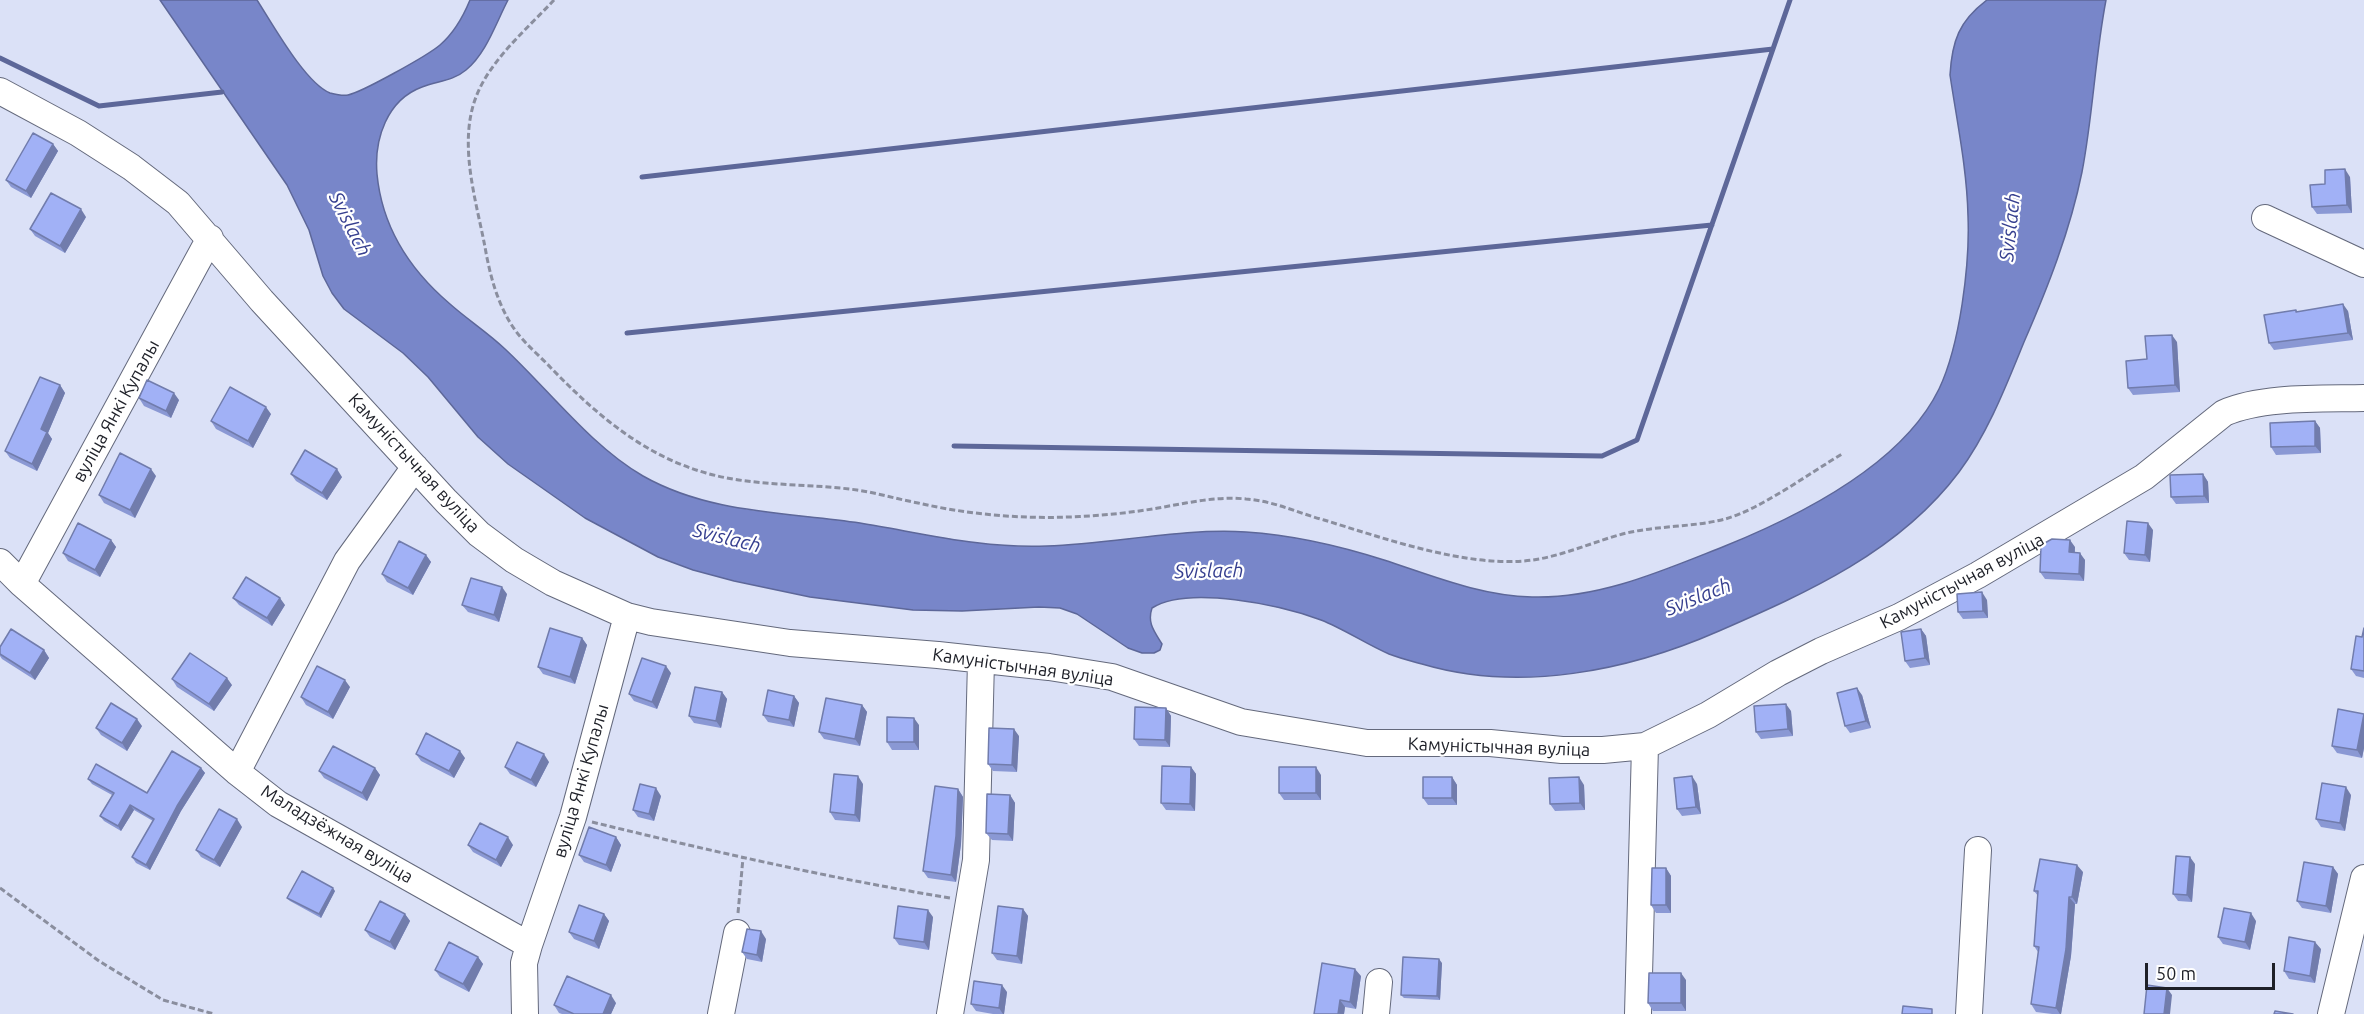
<!DOCTYPE html>
<html>
<head>
<meta charset="utf-8">
<style>
  body { margin:0 }
  #map { position:relative; width:2364px; height:1014px; overflow:hidden; background:#dbe1f7; font-family:Ubuntu,sans-serif }
  canvas { display:block }
  .scale { position:absolute; left:2145px; top:963px; width:130px; height:27px; box-sizing:border-box; border:3px solid #1e2028; border-top:0; padding-left:8px; font-size:18px; line-height:21px; white-space:nowrap; color:#1e2028; -webkit-text-stroke:4px #fff; paint-order:stroke }
</style>
</head>
<body>
<div id="map">
<canvas width="2364" height="1014"></canvas>
<div class="scale">50 m</div>
</div>
<script>
const ctx = document.querySelector('canvas').getContext('2d');
ctx.lineJoin = 'round';
function fillPath(path, color) {
  ctx.fillStyle = color;
  ctx.fill(path, 'evenodd');
}
function strokePath(path, color, width, dash) {
  ctx.strokeStyle = color;
  ctx.lineWidth = width;
  ctx.lineCap = dash ? 'butt' : 'round';
  ctx.setLineDash(dash || []);
  ctx.stroke(path);
}
function write(font, color, halo, rows, align = 'center') {
  ctx.font = font + ' Ubuntu,sans-serif';
  ctx.lineWidth = 4.5;
  ctx.setLineDash([]);
  ctx.textBaseline = 'middle';
  ctx.strokeStyle = halo;
  ctx.fillStyle = color;
  for (const [text, x, y, turn = 0] of rows) {
    ctx.save();
    ctx.translate(x, y);
    ctx.rotate((+turn || 0) * Math.PI / 180);
    ctx.textAlign = isNaN(turn) ? turn : align;
    if (halo) ctx.strokeText(text, 0, 0);
    ctx.fillText(text, 0, 0);
    ctx.restore();
  }
}
const water = new Path2D(`
  M 160,0 L 257,0 C 272,23 305,83 330,93 C 334,94 343,96 348,95 C 362,92 427,56 440,45 C 454,33 463,17 470,0 L 508,0 C 496,23 486,54 466,70 C 453,81 437,81 422,87 C 387,100 374,139 377,174 C 382,227 410,270 450,304 C 468,320 487,332 505,349 C 548,389 592,447 643,476 C 710,514 787,512 860,523 C 922,533 983,549 1047,546 C 1114,544 1179,528 1246,532 C 1293,535 1340,546 1384,560 C 1433,576 1481,596 1532,597 C 1600,599 1664,570 1725,546 C 1799,516 1902,465 1939,389 C 1960,345 1970,264 1968,216 C 1967,169 1957,122 1950,75 C 1952,41 1959,21 1987,0 L 2106,0 C 2095,57 2093,115 2082,172 C 2070,231 2048,287 2024,342 C 2006,386 1988,433 1959,472 C 1899,552 1808,592 1719,631 C 1628,671 1520,693 1422,664 C 1411,661 1399,658 1389,654 C 1366,644 1344,629 1321,620 C 1281,605 1188,585 1152,608 C 1147,623 1154,631 1162,644 L 1160,650 L 1154,653 L 1142,653 L 1128,648 L 1077,614 L 1060,608 L 1039,607 L 962,611 L 913,610 L 810,597 L 734,581 L 693,570 L 658,557 L 585,518 L 508,464 L 478,437 L 428,377 L 403,353 L 344,309 L 332,293 L 323,276 L 309,230 L 287,185 Z`);
fillPath(water, '#7886c9');
strokePath(water, '#5d6799', 1.5);
strokePath(new Path2D(`
  M 0,58 L 99,106 L 222,92
  M 642,177 L 1773,49
  M 627,333 L 1712,225
  M 954,446 L 1602,456 L 1637,440 L 1790,0`), '#5d6799', 5);
const minor = new Path2D(`
  M 0,91 L 78,133 L 131,167 L 178,203 L 262,301 L 446,501 L 479,534 L 514,560 L 553,583 L 627,616 L 651,622 L 790,643 L 938,655 L 1049,667 L 1112,677 L 1241,722 L 1367,743 L 1490,743 L 1562,750 L 1603,750 L 1645,746 L 1708,715 L 1778,673 L 1821,651 L 1899,617 L 1978,575 L 2144,477 L 2224,413 C 2262,396 2323,399 2364,398
  M 2265,218 L 2364,264
  M 0,562 L 22,584 L 237,772 L 278,804 L 529,945 L 524,963 L 525,1014
  M 22,584 L 210,238
  M 237,772 L 347,561 L 415,467
  M 529,945 L 573,817 L 627,616
  M 721,1014 L 737,933
  M 950,1014 L 976,860 L 981,661
  M 1376,1014 L 1379,982
  M 1638,1014 L 1645,746
  M 1969,1014 L 1978,850
  M 2331,1014 L 2364,878`);
strokePath(minor, '#64697c', 28);
strokePath(new Path2D(`
  M 554,0 C 527,29 490,60 476,97 C 458,144 476,200 485,247 C 490,276 498,306 515,330 C 525,344 540,356 552,369 C 597,415 643,455 706,473 C 755,487 806,483 857,490 C 877,493 897,499 918,503 C 966,514 1019,519 1069,517 C 1099,516 1129,513 1158,508 C 1187,503 1216,496 1246,499 C 1274,501 1298,513 1324,520 C 1383,538 1462,566 1524,561 C 1558,558 1587,544 1619,535 C 1654,525 1690,528 1725,519 C 1759,510 1810,473 1842,454
  M 592,822 C 711,851 829,878 950,898
  M 0,888 L 99,961 L 163,1000 L 214,1014
  M 738,913 L 743,858`), '#8a8e9e', 3, [6, 3]);
strokePath(minor, '#fff', 26);
fillPath(new Path2D(`
  M 53,144 L 58,151 L 31,198 L 11,187 L 6,180 Z
  M 2350,177 L 2352,213 L 2317,214 L 2312,207 L 2325,184 Z
  M 86,217 L 65,253 L 35,236 L 30,229 Z
  M 2296,310 L 2297,311 L 2348,311 L 2353,340 L 2274,350 L 2269,343 Z
  M 2177,342 L 2180,392 L 2133,395 L 2128,388 L 2147,359 Z
  M 60,385 L 65,393 L 48,433 L 52,439 L 37,471 L 10,458 L 5,451 Z
  M 139,398 L 179,400 L 171,418 L 144,406 Z
  M 271,414 L 253,448 L 216,429 L 211,421 Z
  M 2315,421 L 2320,428 L 2321,453 L 2276,455 L 2271,447 Z
  M 291,474 L 342,477 L 327,500 L 296,481 Z
  M 2203,474 L 2208,482 L 2209,503 L 2176,504 L 2171,497 Z
  M 156,476 L 135,518 L 104,503 L 99,495 Z
  M 2153,530 L 2150,562 L 2129,560 L 2124,553 Z
  M 111,540 L 116,547 L 100,577 L 68,561 L 63,553 Z
  M 2075,547 L 2075,552 L 2085,560 L 2084,581 L 2045,579 L 2040,572 Z
  M 426,555 L 431,562 L 413,595 L 387,582 L 382,574 Z
  M 507,594 L 499,622 L 468,612 L 462,605 Z
  M 233,598 L 285,605 L 272,626 L 239,605 Z
  M 1987,600 L 1988,618 L 1963,619 L 1958,612 Z
  M 2364,628 L 2364,678 L 2356,676 L 2351,669 L 2362,637 Z
  M 1921,629 L 1926,636 L 1930,665 L 1910,668 L 1905,661 Z
  M 582,638 L 587,645 L 575,684 L 543,674 L 538,667 Z
  M 0,647 L 44,650 L 49,658 L 35,680 L 2,659 L 0,656 Z
  M 671,673 L 657,709 L 634,701 L 629,694 Z
  M 172,679 L 232,685 L 214,711 L 177,687 Z
  M 350,687 L 333,719 L 306,705 L 301,697 Z
  M 722,692 L 727,699 L 721,728 L 694,723 L 689,716 Z
  M 1862,695 L 1871,728 L 1850,733 L 1845,726 Z
  M 794,696 L 799,703 L 794,727 L 768,722 L 763,715 Z
  M 862,705 L 867,712 L 860,746 L 824,739 L 819,732 Z
  M 1166,708 L 1171,716 L 1170,747 L 1139,746 L 1134,739 Z
  M 1791,711 L 1793,736 L 1761,739 L 1756,732 Z
  M 2364,714 L 2364,748 L 2362,758 L 2337,753 L 2332,746 Z
  M 919,725 L 919,750 L 892,750 L 887,742 Z
  M 142,726 L 127,751 L 101,735 L 96,728 Z
  M 1019,736 L 1017,772 L 993,771 L 988,764 Z
  M 416,754 L 465,758 L 454,778 L 421,761 Z
  M 549,762 L 536,787 L 510,774 L 505,767 Z
  M 1191,767 L 1196,774 L 1195,811 L 1166,810 L 1161,803 Z
  M 201,768 L 205,773 L 181,811 L 150,870 L 136,863 L 132,857 L 153,821 L 134,810 L 121,831 L 104,821 L 100,816 L 112,795 L 92,784 L 88,779 L 147,793 Z
  M 375,768 L 380,775 L 367,801 L 324,778 L 319,771 Z
  M 1321,775 L 1321,800 L 1284,800 L 1279,793 Z
  M 1452,777 L 1457,785 L 1457,805 L 1428,805 L 1423,798 Z
  M 863,784 L 860,822 L 835,820 L 830,812 Z
  M 1697,784 L 1701,814 L 1682,816 L 1677,809 Z
  M 1584,785 L 1585,810 L 1555,811 L 1550,804 Z
  M 958,789 L 963,797 L 961,844 L 956,882 L 928,878 L 923,871 Z
  M 1010,795 L 1015,803 L 1013,841 L 992,840 L 986,833 Z
  M 2351,795 L 2345,831 L 2321,827 L 2316,819 Z
  M 661,796 L 654,821 L 638,817 L 633,810 Z
  M 242,827 L 220,867 L 201,857 L 196,850 Z
  M 616,837 L 621,845 L 611,872 L 584,862 L 579,855 Z
  M 468,845 L 513,845 L 501,867 L 473,852 Z
  M 2195,864 L 2192,902 L 2178,901 L 2173,894 Z
  M 2333,867 L 2338,874 L 2331,913 L 2302,908 L 2297,901 Z
  M 1666,868 L 1671,876 L 1671,913 L 1656,913 L 1651,905 Z
  M 2083,872 L 2077,904 L 2075,904 L 2071,956 L 2061,1014 L 2052,1014 L 2036,1012 L 2031,1004 L 2038,952 L 2034,946 L 2038,896 L 2034,891 Z
  M 335,891 L 321,918 L 290,901 L 287,898 Z
  M 1023,909 L 1028,916 L 1022,964 L 997,960 L 992,953 Z
  M 405,914 L 410,921 L 395,950 L 370,937 L 365,930 Z
  M 604,914 L 609,921 L 599,949 L 574,939 L 569,932 Z
  M 933,917 L 929,950 L 899,945 L 894,938 Z
  M 2256,921 L 2250,950 L 2223,944 L 2218,937 Z
  M 766,939 L 762,962 L 747,959 L 742,952 Z
  M 2321,949 L 2315,983 L 2289,979 L 2284,971 Z
  M 478,957 L 483,964 L 469,992 L 440,977 L 435,970 Z
  M 1442,963 L 1440,1000 L 1404,998 L 1401,995 Z
  M 1361,976 L 1356,1009 L 1345,1007 L 1344,1014 L 1314,1014 Z
  M 1686,980 L 1686,1011 L 1653,1011 L 1648,1003 Z
  M 1007,992 L 1004,1014 L 993,1014 L 976,1011 L 971,1004 Z
  M 616,1003 L 611,1014 L 562,1014 L 559,1013 L 554,1005 Z`), '#8a98d4');
fillPath(new Path2D(`
  M 53,144 L 58,151 L 31,198 L 26,191 Z
  M 2345,169 L 2350,177 L 2352,213 L 2347,205 Z
  M 81,209 L 86,217 L 65,253 L 60,246 Z
  M 2343,304 L 2348,311 L 2353,340 L 2348,333 Z
  M 2172,335 L 2177,342 L 2180,392 L 2175,385 Z
  M 60,385 L 65,393 L 48,433 L 52,439 L 37,471 L 32,464 L 41,429 Z
  M 174,393 L 179,400 L 171,418 L 166,411 Z
  M 266,407 L 271,414 L 253,448 L 248,441 Z
  M 2315,421 L 2320,428 L 2321,453 L 2315,446 Z
  M 151,469 L 156,476 L 135,518 L 130,510 Z
  M 337,469 L 342,477 L 327,500 L 322,493 Z
  M 2203,474 L 2208,482 L 2209,503 L 2204,496 Z
  M 2148,523 L 2153,530 L 2150,562 L 2145,555 Z
  M 111,540 L 116,547 L 100,577 L 95,570 Z
  M 2070,540 L 2075,547 L 2074,559 L 2069,552 Z
  M 2080,553 L 2085,560 L 2084,581 L 2079,574 Z
  M 426,555 L 431,562 L 413,595 L 408,588 Z
  M 502,587 L 507,594 L 499,622 L 494,615 Z
  M 1982,592 L 1987,600 L 1988,618 L 1983,611 Z
  M 280,598 L 285,605 L 272,626 L 267,618 Z
  M 1921,629 L 1926,636 L 1930,665 L 1925,658 Z
  M 582,638 L 587,645 L 575,684 L 570,677 Z
  M 44,650 L 49,658 L 35,680 L 30,673 Z
  M 666,666 L 671,673 L 657,709 L 652,702 Z
  M 227,678 L 232,685 L 214,711 L 209,704 Z
  M 345,680 L 350,687 L 333,719 L 328,712 Z
  M 1857,688 L 1862,695 L 1871,728 L 1866,721 Z
  M 722,692 L 727,699 L 721,728 L 716,721 Z
  M 794,696 L 799,703 L 794,727 L 789,720 Z
  M 1786,704 L 1791,711 L 1793,736 L 1788,729 Z
  M 862,705 L 867,712 L 860,746 L 855,739 Z
  M 1166,708 L 1171,716 L 1170,747 L 1165,740 Z
  M 2364,714 L 2364,748 L 2362,758 L 2357,750 Z
  M 914,718 L 919,725 L 919,750 L 914,742 Z
  M 137,719 L 142,726 L 127,751 L 122,743 Z
  M 1014,729 L 1019,736 L 1017,772 L 1012,765 Z
  M 460,751 L 465,758 L 454,778 L 449,771 Z
  M 544,754 L 549,762 L 536,787 L 531,780 Z
  M 1191,767 L 1196,774 L 1195,811 L 1190,804 Z
  M 1316,767 L 1321,775 L 1321,800 L 1316,793 Z
  M 201,768 L 205,773 L 181,811 L 150,870 L 146,865 L 177,806 Z
  M 375,768 L 380,775 L 367,801 L 362,793 Z
  M 858,776 L 863,784 L 860,822 L 855,815 Z
  M 1692,776 L 1697,784 L 1701,814 L 1696,807 Z
  M 1452,777 L 1457,785 L 1457,805 L 1452,798 Z
  M 1579,777 L 1584,785 L 1585,810 L 1580,803 Z
  M 2346,787 L 2351,795 L 2345,831 L 2340,823 Z
  M 656,788 L 661,796 L 654,821 L 649,814 Z
  M 958,789 L 963,797 L 961,844 L 956,882 L 951,875 Z
  M 1010,795 L 1015,803 L 1013,841 L 1008,834 Z
  M 130,805 L 134,810 L 121,831 L 118,826 Z
  M 237,819 L 242,827 L 220,867 L 214,860 Z
  M 508,837 L 513,845 L 501,867 L 496,860 Z
  M 616,837 L 621,845 L 611,872 L 606,865 Z
  M 2190,857 L 2195,864 L 2192,902 L 2187,895 Z
  M 2077,865 L 2083,872 L 2077,904 L 2072,897 Z
  M 2333,867 L 2338,874 L 2331,913 L 2326,906 Z
  M 1666,868 L 1671,876 L 1671,913 L 1666,905 Z
  M 333,888 L 335,891 L 321,918 L 319,914 Z
  M 2069,897 L 2075,904 L 2071,956 L 2061,1014 L 2060,1014 L 2056,1008 Z
  M 1023,909 L 1028,916 L 1022,964 L 1017,956 Z
  M 928,910 L 933,917 L 929,950 L 924,942 Z
  M 2251,913 L 2256,921 L 2250,950 L 2245,942 Z
  M 405,914 L 410,921 L 395,950 L 390,942 Z
  M 604,914 L 609,921 L 599,949 L 594,941 Z
  M 761,931 L 766,939 L 762,962 L 757,955 Z
  M 2315,942 L 2321,949 L 2315,983 L 2310,976 Z
  M 478,957 L 483,964 L 469,992 L 463,984 Z
  M 1439,959 L 1442,963 L 1440,1000 L 1437,996 Z
  M 1355,969 L 1361,976 L 1356,1009 L 1350,1002 Z
  M 1681,973 L 1686,980 L 1686,1011 L 1681,1003 Z
  M 1002,985 L 1007,992 L 1004,1014 L 1003,1014 L 999,1008 Z
  M 2167,988 L 2172,995 L 2170,1014 L 2164,1014 Z
  M 611,995 L 616,1003 L 611,1014 L 603,1014 Z
  M 1340,1000 L 1345,1007 L 1344,1014 L 1338,1014 Z`), '#717cac');
const building = new Path2D(`
  M 33,133 L 53,144 L 26,191 L 6,180 Z
  M 2345,169 L 2347,205 L 2312,207 L 2310,185 L 2325,184 L 2325,170 Z
  M 51,193 L 81,209 L 60,246 L 30,229 Z
  M 2343,304 L 2348,333 L 2269,343 L 2264,315 L 2296,310 L 2296,312 Z
  M 2172,335 L 2175,385 L 2128,388 L 2126,361 L 2147,359 L 2145,336 Z
  M 40,377 L 60,385 L 41,429 L 47,432 L 32,464 L 5,451 Z
  M 147,380 L 174,393 L 166,411 L 139,398 Z
  M 230,387 L 266,407 L 248,441 L 211,421 Z
  M 2315,421 L 2315,446 L 2271,447 L 2270,423 Z
  M 305,450 L 337,469 L 322,493 L 291,474 Z
  M 120,453 L 151,469 L 130,510 L 99,495 Z
  M 2203,474 L 2204,496 L 2171,497 L 2170,475 Z
  M 2127,521 L 2148,523 L 2145,555 L 2124,553 Z
  M 78,523 L 111,540 L 95,570 L 63,553 Z
  M 2052,539 L 2070,540 L 2069,552 L 2080,553 L 2079,574 L 2040,572 L 2041,545 Z
  M 399,541 L 426,555 L 408,588 L 382,574 Z
  M 246,577 L 280,598 L 267,618 L 233,598 Z
  M 471,578 L 502,587 L 494,615 L 462,605 Z
  M 1982,592 L 1983,611 L 1958,612 L 1957,594 Z
  M 550,628 L 582,638 L 570,677 L 538,667 Z
  M 2364,628 L 2364,671 L 2351,669 L 2356,636 L 2362,637 Z
  M 11,629 L 44,650 L 30,673 L 0,654 L 0,647 Z
  M 1921,629 L 1925,658 L 1905,661 L 1901,632 Z
  M 190,653 L 227,678 L 209,704 L 172,679 Z
  M 642,658 L 666,666 L 652,702 L 629,694 Z
  M 317,666 L 345,680 L 328,712 L 301,697 Z
  M 695,687 L 722,692 L 716,721 L 689,716 Z
  M 1857,688 L 1866,721 L 1845,726 L 1837,693 Z
  M 768,690 L 794,696 L 789,720 L 763,715 Z
  M 826,698 L 862,705 L 855,739 L 819,732 Z
  M 111,703 L 137,719 L 122,743 L 96,728 Z
  M 1786,704 L 1788,729 L 1756,732 L 1754,706 Z
  M 1135,707 L 1166,708 L 1165,740 L 1134,739 Z
  M 2338,709 L 2364,714 L 2357,750 L 2332,746 Z
  M 887,717 L 914,718 L 914,742 L 887,742 Z
  M 989,728 L 1014,729 L 1012,765 L 988,764 Z
  M 426,733 L 460,751 L 449,771 L 416,754 Z
  M 517,742 L 544,754 L 531,780 L 505,767 Z
  M 333,746 L 375,768 L 362,793 L 319,771 Z
  M 172,751 L 201,768 L 177,806 L 146,865 L 132,857 L 154,819 L 130,805 L 118,826 L 100,816 L 114,793 L 88,779 L 96,764 L 147,793 Z
  M 1162,766 L 1191,767 L 1190,804 L 1161,803 Z
  M 1279,767 L 1316,767 L 1316,793 L 1279,793 Z
  M 834,774 L 858,776 L 855,815 L 830,812 Z
  M 1692,776 L 1696,807 L 1677,809 L 1674,778 Z
  M 1423,777 L 1452,777 L 1452,798 L 1423,798 Z
  M 1579,777 L 1580,803 L 1550,804 L 1549,778 Z
  M 2322,783 L 2346,787 L 2340,823 L 2316,819 Z
  M 640,784 L 656,788 L 649,814 L 633,810 Z
  M 935,786 L 958,789 L 956,836 L 951,875 L 923,871 Z
  M 987,794 L 1010,795 L 1008,834 L 986,833 Z
  M 219,809 L 237,819 L 214,860 L 196,850 Z
  M 480,823 L 508,837 L 496,860 L 468,845 Z
  M 589,827 L 616,837 L 606,865 L 579,855 Z
  M 2176,856 L 2190,857 L 2187,895 L 2173,894 Z
  M 2040,859 L 2077,865 L 2072,897 L 2069,897 L 2066,949 L 2056,1008 L 2031,1004 L 2039,947 L 2034,946 L 2038,891 L 2034,891 Z
  M 2304,862 L 2333,867 L 2326,906 L 2297,901 Z
  M 1652,868 L 1666,868 L 1666,905 L 1651,905 Z
  M 302,871 L 333,888 L 319,914 L 287,898 Z
  M 380,901 L 405,914 L 390,942 L 365,930 Z
  M 579,905 L 604,914 L 594,941 L 569,932 Z
  M 898,906 L 928,910 L 924,942 L 894,938 Z
  M 998,906 L 1023,909 L 1017,956 L 992,953 Z
  M 2224,908 L 2251,913 L 2245,942 L 2218,937 Z
  M 747,929 L 761,931 L 757,955 L 742,952 Z
  M 2289,937 L 2315,942 L 2310,976 L 2284,971 Z
  M 449,942 L 478,957 L 463,984 L 435,970 Z
  M 1403,957 L 1439,959 L 1437,996 L 1401,995 Z
  M 1322,963 L 1355,969 L 1350,1002 L 1340,1000 L 1338,1014 L 1314,1014 Z
  M 1649,973 L 1681,973 L 1681,1003 L 1648,1003 Z
  M 567,976 L 611,995 L 603,1014 L 574,1014 L 554,1005 Z
  M 974,981 L 1002,985 L 999,1008 L 971,1004 Z
  M 2147,985 L 2167,988 L 2164,1014 L 2144,1014 Z
  M 1903,1006 L 1932,1009 L 1932,1014 L 1902,1014 Z
  M 2275,1011 L 2293,1014 L 2274,1014 Z`);
fillPath(building, '#a1b1f6');
strokePath(building, '#717cac', 1.5);
write('18px', '#1e2028', '#fff', [
  ["вуліца Янкі Купалы",116,411,-61],
  ["Камуністычная вуліца",414,463,47],
  ["Камуністычная вуліца",1962,581,-28],
  ["Камуністычная вуліца",1023,667,8],
  ["Камуністычная вуліца",1499,747,2],
  ["вуліца Янкі Купалы",581,781,-74],
  ["Маладзёжная вуліца",337,834,31]
]);
write('italic 20px', '#363f8f', '#fff', [
  ["Svislach",350,224,63],
  ["Svislach",2010,227,-84],
  ["Svislach",727,538,14],
  ["Svislach",1209,571,-1],
  ["Svislach",1698,597,-22]
]);
</script>
</body>
</html>
